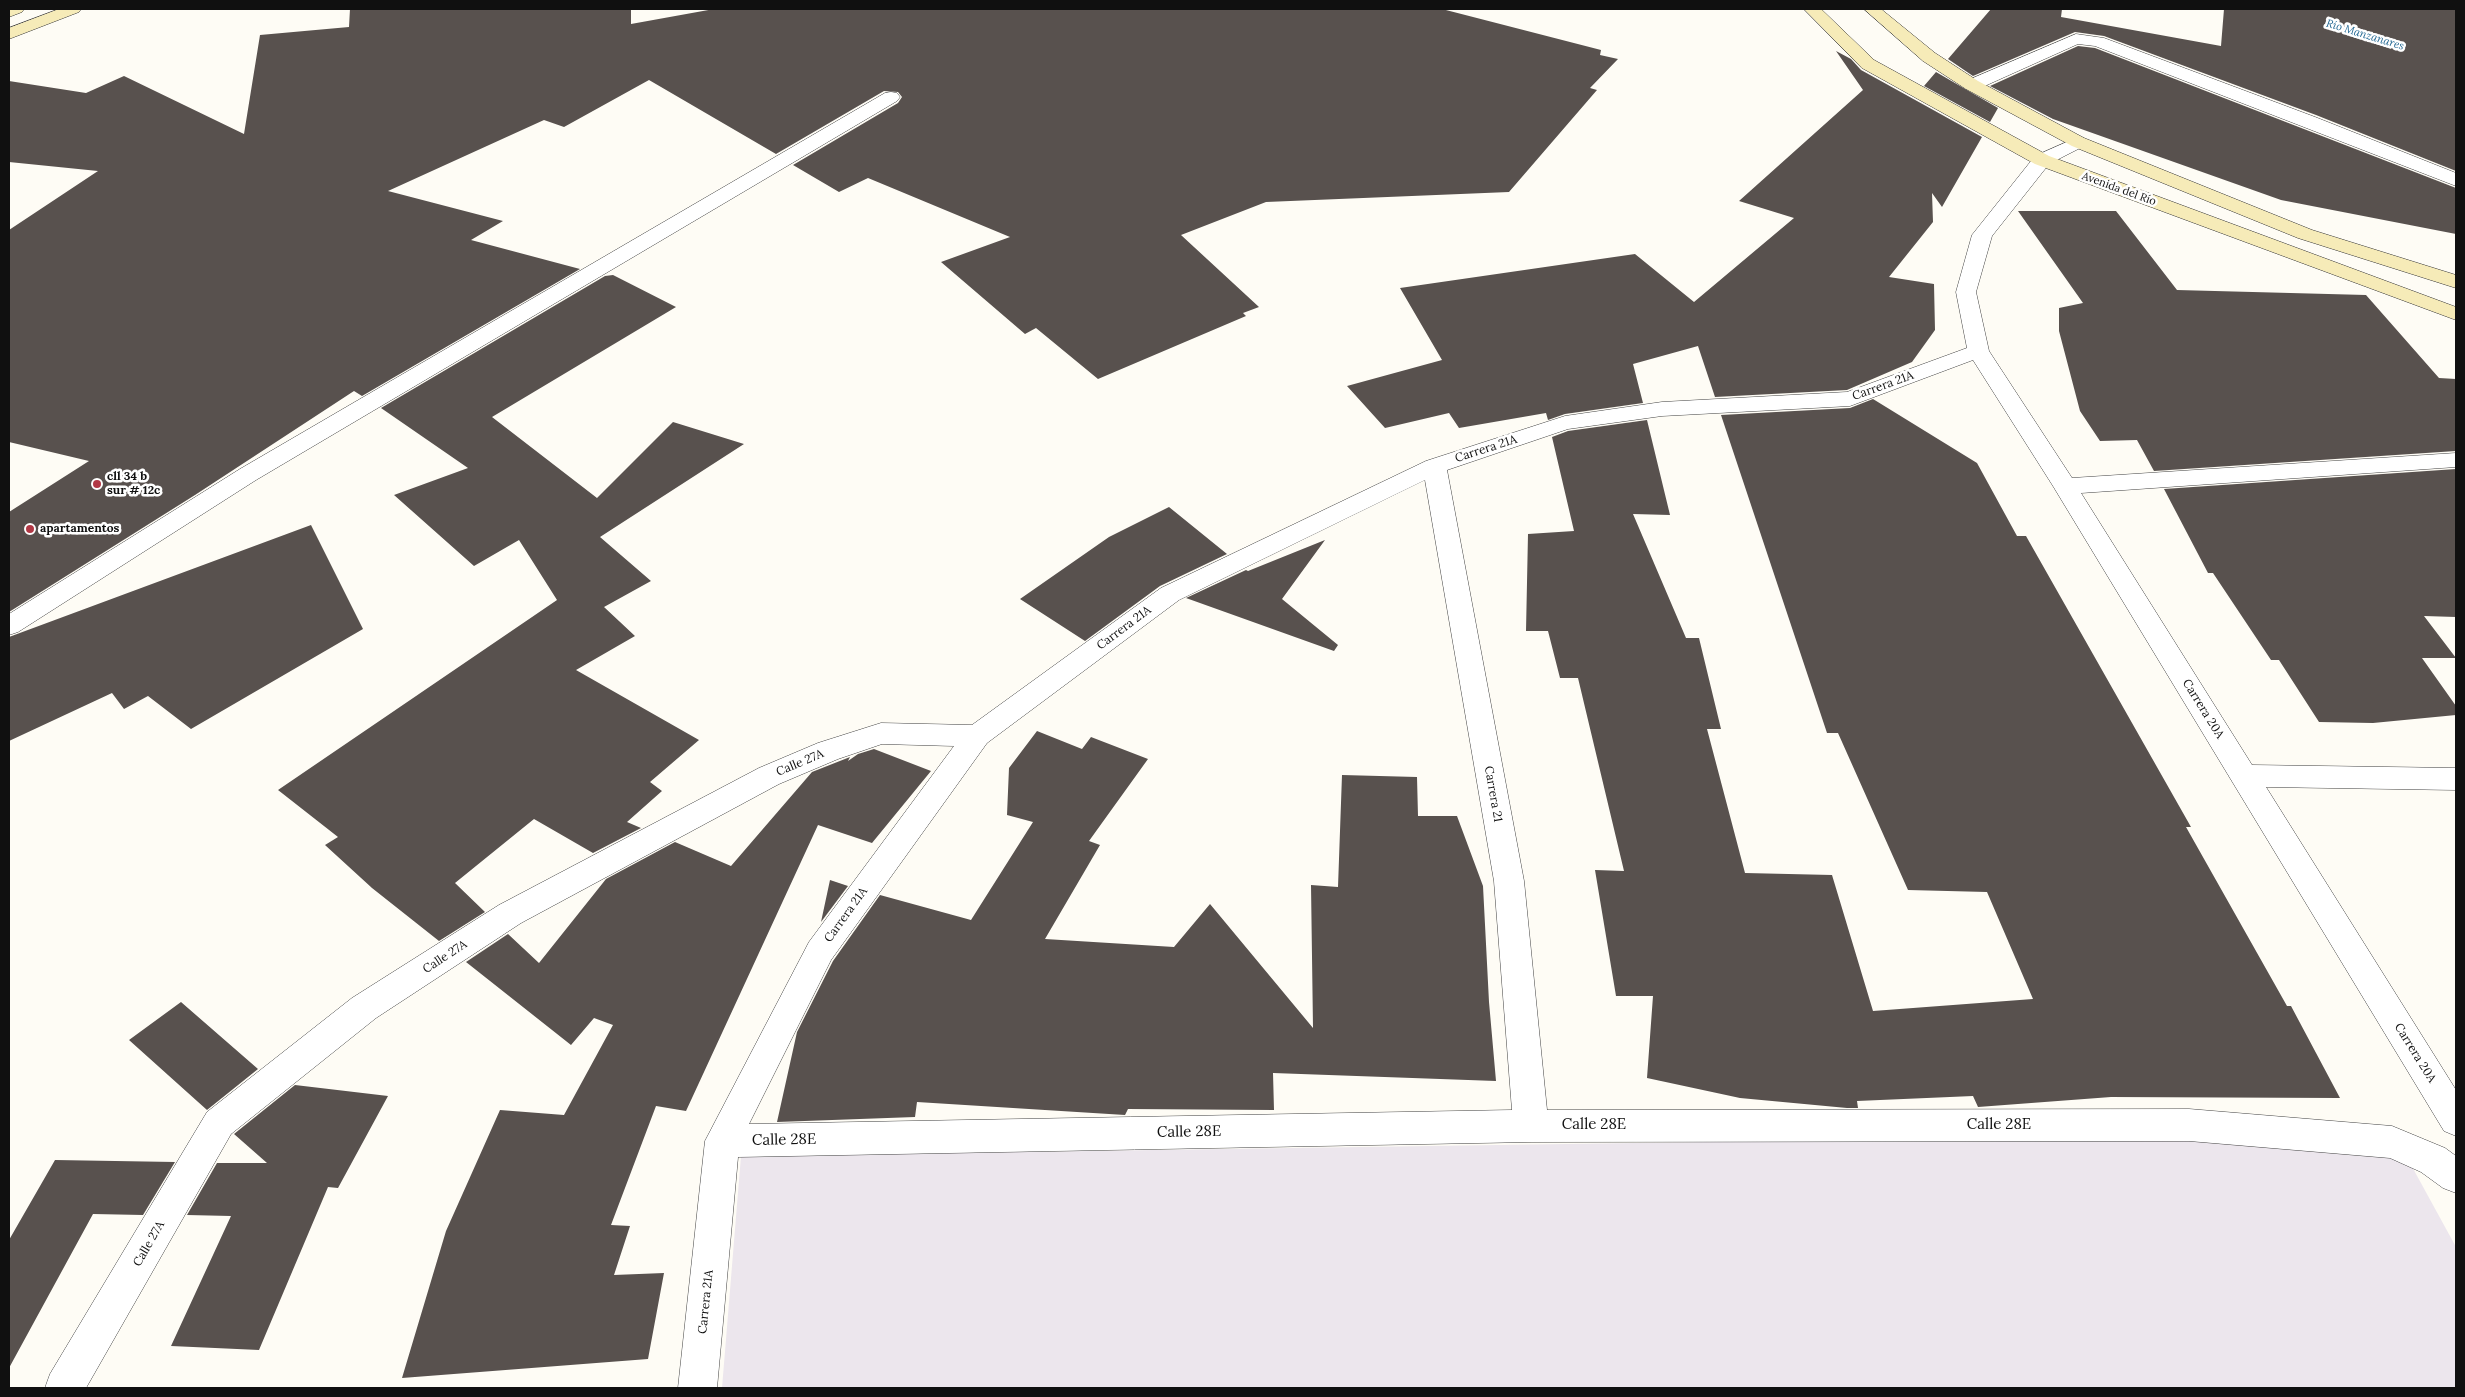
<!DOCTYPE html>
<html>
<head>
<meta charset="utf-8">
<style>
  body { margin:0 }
  #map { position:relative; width:2465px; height:1397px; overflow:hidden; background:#fefcf5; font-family:Lora,serif }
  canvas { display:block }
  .frame { position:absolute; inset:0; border:10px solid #101010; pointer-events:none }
</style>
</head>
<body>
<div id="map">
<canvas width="2465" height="1397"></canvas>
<div class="frame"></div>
</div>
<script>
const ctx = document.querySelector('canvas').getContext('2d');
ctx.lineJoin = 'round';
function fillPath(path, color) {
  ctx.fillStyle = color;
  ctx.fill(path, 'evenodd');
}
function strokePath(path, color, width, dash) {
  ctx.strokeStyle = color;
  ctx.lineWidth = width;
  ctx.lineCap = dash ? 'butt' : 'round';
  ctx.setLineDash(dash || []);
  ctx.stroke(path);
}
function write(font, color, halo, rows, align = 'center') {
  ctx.font = font + ' Lora,serif';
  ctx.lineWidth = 5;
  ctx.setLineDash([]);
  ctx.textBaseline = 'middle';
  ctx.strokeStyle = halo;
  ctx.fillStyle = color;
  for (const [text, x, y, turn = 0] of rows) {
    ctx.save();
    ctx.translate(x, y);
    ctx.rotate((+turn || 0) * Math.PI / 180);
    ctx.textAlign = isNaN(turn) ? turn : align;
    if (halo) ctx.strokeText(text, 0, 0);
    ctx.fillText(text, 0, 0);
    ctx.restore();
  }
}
fillPath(new Path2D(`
  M 2393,1132 L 2456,1247 L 2456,1388 L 722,1388 L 741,1156 Z`), '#ece6ed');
fillPath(new Path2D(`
  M 350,9 L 631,9 L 631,24 L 714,9 L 1442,9 L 1601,50 L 1600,55 L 1618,59 L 1590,88 L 1597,90 L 1509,192 L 1266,202 L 1181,235 L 1259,307 L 1243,313 L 1246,316 L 1098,379 L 1036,328 L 1025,334 L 941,262 L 1010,237 L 868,178 L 839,192 L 793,165 L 898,103 L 902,97 L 898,92 L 884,91 L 776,154 L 649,80 L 564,127 L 544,120 L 388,191 L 503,221 L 471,240 L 580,269 L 362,396 L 354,391 L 195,495 L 9,612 L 9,512 L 89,461 L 9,442 L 9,230 L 98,171 L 9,162 L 9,81 L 86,93 L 124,76 L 244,134 L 260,35 L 349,27 Z
  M 1991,9 L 2062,9 L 2061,17 L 2221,46 L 2224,9 L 2456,9 L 2456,171 L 2316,115 L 2104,36 L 2075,32 L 1973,76 L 1948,59 Z
  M 2078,46 L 2095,48 L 2456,188 L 2456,234 L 2281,200 L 2053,119 L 1990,86 Z
  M 1836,51 L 1851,59 L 1861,70 L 1982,137 L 1942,207 L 1932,193 L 1933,222 L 1889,277 L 1934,284 L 1935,330 L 1912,362 L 1847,390 L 1715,397 L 1698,346 L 1633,364 L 1643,403 L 1565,414 L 1548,420 L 1546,413 L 1459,428 L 1449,413 L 1385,428 L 1347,386 L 1442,360 L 1400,288 L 1635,254 L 1694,302 L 1794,218 L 1739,201 L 1863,90 Z
  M 1936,72 L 1998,108 L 1990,122 L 1924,86 Z
  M 2018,211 L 2116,211 L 2177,290 L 2366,295 L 2439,378 L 2456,379 L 2456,451 L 2154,471 L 2137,440 L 2100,441 L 2080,411 L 2059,331 L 2059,308 L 2083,303 Z
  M 613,275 L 676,307 L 492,417 L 597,498 L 673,422 L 744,444 L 600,537 L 651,581 L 604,607 L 635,636 L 576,670 L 699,740 L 650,782 L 662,791 L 627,822 L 641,828 L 593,853 L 534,819 L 455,883 L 485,912 L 439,941 L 372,888 L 325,845 L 338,837 L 278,790 L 557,600 L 519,540 L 474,566 L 394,495 L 468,468 L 381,408 L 605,276 Z
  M 1873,399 L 1977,463 L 2017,536 L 2026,536 L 2191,827 L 2186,827 L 2287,1006 L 2291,1006 L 2340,1098 L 2111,1097 L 1978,1107 L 1973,1096 L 1857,1101 L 1858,1108 L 1847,1108 L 1740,1098 L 1647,1078 L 1653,996 L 1616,996 L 1595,870 L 1624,871 L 1578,678 L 1560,678 L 1548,631 L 1526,631 L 1528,534 L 1574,531 L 1552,437 L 1568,431 L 1647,420 L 1670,515 L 1633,514 L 1686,638 L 1699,638 L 1721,729 L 1707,729 L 1745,873 L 1832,875 L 1873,1011 L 2033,999 L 1987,892 L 1908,890 L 1838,733 L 1827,733 L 1721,415 L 1850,408 Z
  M 2456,469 L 2456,617 L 2424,616 L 2456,658 L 2422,658 L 2456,706 L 2456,715 L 2373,723 L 2319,722 L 2279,660 L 2271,660 L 2213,573 L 2208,573 L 2164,489 Z
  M 1169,507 L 1227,554 L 1160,586 L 1085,641 L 1020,599 L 1109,537 Z
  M 311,525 L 363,629 L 191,729 L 148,696 L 124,709 L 112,693 L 9,741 L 9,637 Z
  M 1325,540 L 1282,599 L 1338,645 L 1334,651 L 1186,598 L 1246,570 L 1248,571 Z
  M 1037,731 L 1082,749 L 1091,737 L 1148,759 L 1089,841 L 1100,845 L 1045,939 L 1174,947 L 1210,904 L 1313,1028 L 1311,885 L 1338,887 L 1342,775 L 1417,777 L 1418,816 L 1457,816 L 1483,886 L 1489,1002 L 1496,1081 L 1273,1073 L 1274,1110 L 1128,1109 L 1125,1115 L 917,1102 L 915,1117 L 777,1122 L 797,1032 L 833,961 L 880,895 L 971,920 L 1033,822 L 1007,815 L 1009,768 Z
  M 874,749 L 931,771 L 872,843 L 818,825 L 686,1111 L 656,1106 L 611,1225 L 630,1226 L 614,1275 L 664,1273 L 648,1359 L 402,1378 L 446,1231 L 500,1110 L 564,1115 L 613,1025 L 594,1018 L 571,1045 L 466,962 L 508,934 L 539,963 L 606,879 L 675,842 L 731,866 L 812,772 L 850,757 L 848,761 L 858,754 Z
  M 830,880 L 848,886 L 821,922 Z
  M 181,1002 L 258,1069 L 207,1110 L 129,1040 Z
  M 295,1085 L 388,1096 L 338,1188 L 328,1187 L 259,1350 L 171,1346 L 231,1216 L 187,1215 L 217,1163 L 267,1163 L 234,1134 Z
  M 55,1160 L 175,1162 L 143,1215 L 93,1214 L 9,1368 L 9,1240 Z`), '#58514e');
const street = new Path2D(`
  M 2076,34 L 2104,38 L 2315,117 L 2456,173 L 2456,186 L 2095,46 L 2078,44 L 1978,89 L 1966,89 L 1963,85 L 1966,81 Z
  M 891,92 L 897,93 L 900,97 L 897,101 L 256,480 L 18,632 L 9,635 L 9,614 L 240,469 L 885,93 Z
  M 2078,137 L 2084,138 L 2087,142 L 2084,146 L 2049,164 L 1992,236 L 1976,292 L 1989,351 L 2072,478 L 2456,453 L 2456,467 L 2081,493 L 2252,765 L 2456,768 L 2456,790 L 2266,787 L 2456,1090 L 2456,1136 L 2444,1131 L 2053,486 L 1973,360 L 1850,406 L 1662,416 L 1568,429 L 1447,470 L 1524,881 L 1547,1110 L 2189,1109 L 2392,1126 L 2445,1148 L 2456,1156 L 2456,1193 L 2443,1188 L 2421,1172 L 2390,1158 L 2189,1141 L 1531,1142 L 738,1157 L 717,1388 L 678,1388 L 705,1141 L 809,942 L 954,746 L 882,744 L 838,759 L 779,784 L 521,923 L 376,1018 L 231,1134 L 86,1388 L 45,1388 L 50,1374 L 207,1112 L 352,998 L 499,905 L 759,768 L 818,743 L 881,723 L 972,725 L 1161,588 L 1426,461 L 1565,416 L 1662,402 L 1847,392 L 1967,348 L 1956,292 L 1972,235 L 2035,156 ZM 1425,480 L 1494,881 L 1512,1110 L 749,1124 L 831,960 L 987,743 L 1179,600 Z`);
const secondary = new Path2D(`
  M 9,9 L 24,9 L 22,12 L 9,17 Z
  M 59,9 L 81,9 L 79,12 L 9,39 L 9,28 Z
  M 1804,9 L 1821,9 L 1874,60 L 2049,156 L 2456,307 L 2456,320 L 2035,164 L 1862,68 Z
  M 1864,9 L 1881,9 L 1935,53 L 1978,81 L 2084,138 L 2312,230 L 2456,275 L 2456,288 L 2298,238 L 2072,146 L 1966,89 L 1923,61 Z`);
strokePath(street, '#434343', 1);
strokePath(secondary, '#323232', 1);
fillPath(street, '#fff');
fillPath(secondary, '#f6ebb8');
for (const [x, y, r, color] of [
  [97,484,5,"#b13845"],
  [30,529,5,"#b13845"]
]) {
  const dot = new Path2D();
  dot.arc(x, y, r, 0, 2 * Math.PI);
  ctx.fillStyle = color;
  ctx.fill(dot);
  strokePath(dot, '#fff', 2);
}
write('italic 11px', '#276b95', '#fff', [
  ["Río Manzanares",2365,35,17]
]);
write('11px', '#101010', '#fff', [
  ["Avenida del Río",2119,189,20]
]);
write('12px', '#101010', '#fff', [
  ["Carrera 21A",1883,386,-20],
  ["Carrera 21A",1486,449,-18],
  ["Carrera 21A",1124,628,-37],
  ["Carrera 20A",2203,709,58],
  ["Calle 27A",800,763,-23],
  ["Carrera 21",1493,794,80],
  ["Carrera 21A",846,915,-54],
  ["Calle 27A",445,957,-33],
  ["Carrera 20A",2415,1053,58],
  ["Calle 27A",149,1244,-60],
  ["Carrera 21A",706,1302,-84]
]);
write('bold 12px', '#101010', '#fff', [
  ["cll 34 b",107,477],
  ["sur # 12c",107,491],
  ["apartamentos",40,529]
], 'left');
write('15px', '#101010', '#fff', [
  ["Calle 28E",1594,1125],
  ["Calle 28E",1999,1125],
  ["Calle 28E",1189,1132,-1],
  ["Calle 28E",784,1140,-1]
]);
</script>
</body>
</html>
